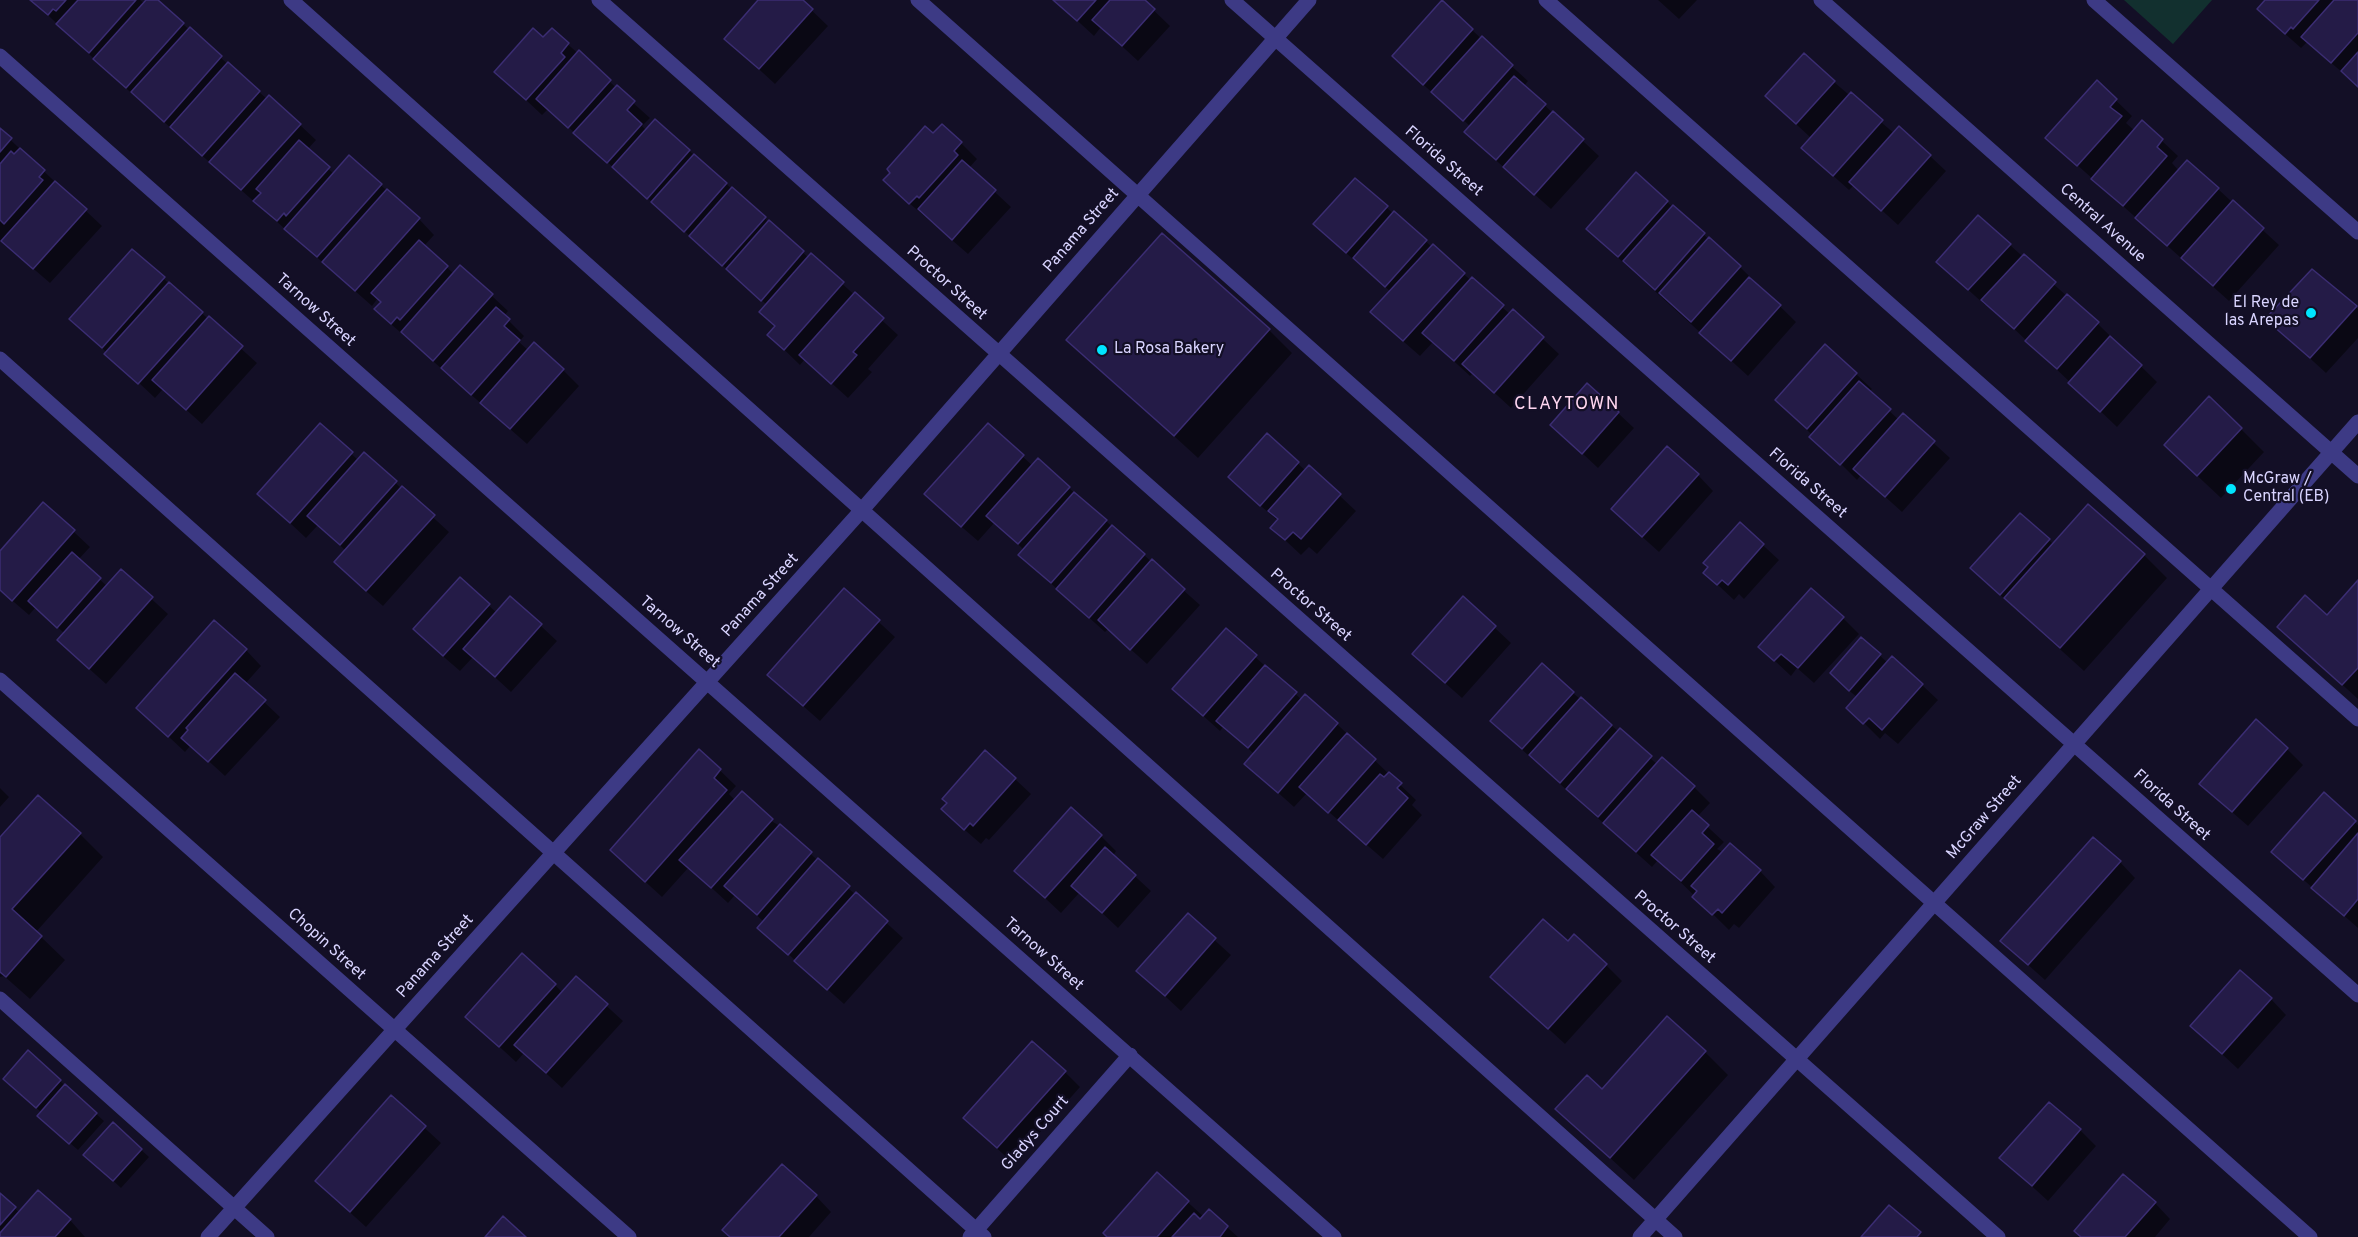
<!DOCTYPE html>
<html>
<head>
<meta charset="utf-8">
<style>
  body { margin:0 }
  canvas { display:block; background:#130f26 }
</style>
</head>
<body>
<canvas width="2358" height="1237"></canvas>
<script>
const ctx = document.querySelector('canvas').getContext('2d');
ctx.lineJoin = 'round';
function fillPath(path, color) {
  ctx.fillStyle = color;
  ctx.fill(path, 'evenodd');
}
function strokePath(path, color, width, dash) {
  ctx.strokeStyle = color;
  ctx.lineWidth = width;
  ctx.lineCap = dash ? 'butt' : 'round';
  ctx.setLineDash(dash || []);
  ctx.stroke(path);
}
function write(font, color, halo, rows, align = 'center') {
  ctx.font = font + ' Overpass,sans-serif';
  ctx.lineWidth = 4.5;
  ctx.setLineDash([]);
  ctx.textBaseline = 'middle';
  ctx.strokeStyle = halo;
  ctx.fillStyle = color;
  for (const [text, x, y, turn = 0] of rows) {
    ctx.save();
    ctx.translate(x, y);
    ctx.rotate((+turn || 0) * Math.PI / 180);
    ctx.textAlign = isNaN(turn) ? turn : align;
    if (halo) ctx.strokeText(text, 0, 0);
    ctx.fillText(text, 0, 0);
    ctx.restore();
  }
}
fillPath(new Path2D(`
  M 2124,0 L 2212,0 L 2173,44 Z`), '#12302f');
fillPath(new Path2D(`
  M 32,0 L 140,0 L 145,4 L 148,0 L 156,0 L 267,99 L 300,125 L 316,140 L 307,150 L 334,174 L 349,157 L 419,219 L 434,235 L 424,246 L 454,274 L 461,267 L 492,296 L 508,311 L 504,316 L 524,336 L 519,342 L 529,351 L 563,370 L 579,386 L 527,444 L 392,325 L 376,309 L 382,302 L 378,298 L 372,306 L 111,75 Z
  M 760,0 L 801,0 L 828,26 L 775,84 L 726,39 Z
  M 1055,0 L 1143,0 L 1170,26 L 1138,61 L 1101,27 L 1094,36 Z
  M 1658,0 L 1697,0 L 1679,19 Z
  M 2268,0 L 2358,0 L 2358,86 L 2307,42 L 2301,48 L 2275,25 L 2259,9 Z
  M 552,30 L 650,118 L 642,126 L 647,131 L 656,121 L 809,258 L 811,255 L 898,335 L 868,369 L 872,372 L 848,398 L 805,359 L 800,365 L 769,335 L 776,327 L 767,305 L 548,109 L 542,115 L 496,72 L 543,39 Z
  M 1472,30 L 1528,81 L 1524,86 L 1599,156 L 1551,209 L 1482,148 L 1471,127 L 1409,72 Z
  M 1834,82 L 1895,134 L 1930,156 L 1946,171 L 1898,225 L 1854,185 L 1849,190 L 1819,163 L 1811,138 L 1783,112 Z
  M 2097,82 L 2132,116 L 2126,123 L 2135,131 L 2142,122 L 2178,156 L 2172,163 L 2179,171 L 2218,189 L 2279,245 L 2229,301 L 2047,138 Z
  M 0,130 L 102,226 L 50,283 L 0,240 Z
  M 933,135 L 961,143 L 977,159 L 969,168 L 1011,207 L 968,254 L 901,196 Z
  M 1667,202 L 1740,267 L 1796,322 L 1748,376 L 1603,244 Z
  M 1387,208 L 1510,314 L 1513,311 L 1559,354 L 1511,408 L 1473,373 L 1470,376 L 1433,342 L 1420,356 L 1388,328 L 1391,292 L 1331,240 Z
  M 2010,245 L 2098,324 L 2157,382 L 2117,427 L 1987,303 L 1985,305 L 1954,277 Z
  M 133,251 L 257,363 L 202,424 L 163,389 L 155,398 L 71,319 Z
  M 2312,271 L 2358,309 L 2358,338 L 2326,373 L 2267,319 Z
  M 1269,330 L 1292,353 L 1198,458 L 1069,340 Z
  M 1856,374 L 1872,389 L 1869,392 L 1899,420 L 1903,415 L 1950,458 L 1902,512 L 1861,475 L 1857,480 L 1793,416 Z
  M 1618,413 L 1634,428 L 1598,468 L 1552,425 Z
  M 320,425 L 358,460 L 364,454 L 449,532 L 383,606 L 351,578 L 346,551 L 318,525 L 306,538 L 275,509 Z
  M 988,425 L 1033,466 L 1069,488 L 1200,605 L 1147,664 L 1108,629 L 1105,632 L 1036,570 L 1020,554 L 1024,550 L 995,522 L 978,541 L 942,510 Z
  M 2241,429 L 2264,452 L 2221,498 L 2189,468 Z
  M 1267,435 L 1306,471 L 1309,467 L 1356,511 L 1317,554 L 1309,547 L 1301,555 L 1272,528 L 1278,521 L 1246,493 Z
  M 1698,475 L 1713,491 L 1659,552 L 1629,525 Z
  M 44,504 L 90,547 L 78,560 L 107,586 L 121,571 L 168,614 L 106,684 L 75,656 L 65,634 L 36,607 L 29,615 L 0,590 L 0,553 Z
  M 1740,524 L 1779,560 L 1744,599 L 1739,594 L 1734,600 L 1705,573 Z
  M 2049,540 L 2054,545 L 2144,555 L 2167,578 L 2084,671 L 1988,584 Z
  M 460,579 L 497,613 L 511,598 L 557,641 L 511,692 L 473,657 L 460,671 L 430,645 Z
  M 2358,583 L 2358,699 L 2279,627 L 2327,617 Z
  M 844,590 L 895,637 L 820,721 L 785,690 Z
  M 1463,598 L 1511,643 L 1462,698 L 1429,669 Z
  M 1843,618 L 1859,634 L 1814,683 L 1797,668 L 1791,676 L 1760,647 Z
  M 1226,630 L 1302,700 L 1305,696 L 1337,724 L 1416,800 L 1412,805 L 1422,815 L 1383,859 L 1307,793 L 1294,807 L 1246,764 L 1254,754 L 1224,726 L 1220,731 L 1190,704 Z
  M 1862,639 L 1888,663 L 1922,685 L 1938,700 L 1898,744 L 1885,733 L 1880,739 L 1864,723 L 1857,697 L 1847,689 Z
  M 246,650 L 261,666 L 245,684 L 280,717 L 225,776 L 191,745 L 185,752 L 138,708 Z
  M 1573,693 L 1657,764 L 1694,787 L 1710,803 L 1697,817 L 1724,842 L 1717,849 L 1760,871 L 1775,887 L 1739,928 L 1734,924 L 1729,930 L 1658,860 L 1652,867 L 1508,737 Z
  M 2287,749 L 2303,765 L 2248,826 L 2217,799 Z
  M 700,751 L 736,786 L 729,794 L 735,800 L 780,826 L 903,938 L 844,1004 L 759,928 L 764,922 L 735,895 L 728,903 L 689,867 L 662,897 L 627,865 Z
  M 1015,779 L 1031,794 L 989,840 L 986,838 L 981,844 L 959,825 Z
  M 0,788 L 9,797 L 0,807 Z
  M 2324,795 L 2358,825 L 2358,928 L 2289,867 Z
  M 80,834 L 103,857 L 36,932 L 65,960 L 30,999 L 4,976 L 0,977 L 0,840 Z
  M 1101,836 L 1116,851 L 1113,856 L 1151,891 L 1118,928 L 1080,892 L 1061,913 L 1016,871 Z
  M 2120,862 L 2135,878 L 2045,980 L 2018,956 Z
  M 1188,916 L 1231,955 L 1181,1011 L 1138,971 Z
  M 1606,965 L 1622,981 L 1565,1044 L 1492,977 Z
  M 576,978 L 623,1021 L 562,1088 L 524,1053 L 516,1062 L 467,1017 L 555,985 L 563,993 Z
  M 2271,999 L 2286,1015 L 2238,1069 L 2208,1041 Z
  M 28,1052 L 104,1121 L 78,1150 L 47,1123 L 42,1113 L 12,1086 Z
  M 1705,1052 L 1728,1075 L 1634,1180 L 1557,1109 Z
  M 1065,1072 L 1080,1087 L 1013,1163 L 981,1134 Z
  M 391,1097 L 441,1143 L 366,1227 L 333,1197 Z
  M 113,1124 L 149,1157 L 121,1188 L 93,1162 Z
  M 2080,1130 L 2096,1146 L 2048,1201 L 2001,1158 Z
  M 1157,1174 L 1204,1217 L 1209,1211 L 1238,1237 L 1109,1237 Z
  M 38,1192 L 70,1220 L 85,1237 L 0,1237 L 0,1195 L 20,1213 Z
  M 816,1196 L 831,1212 L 809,1237 L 731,1237 Z
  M 2155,1203 L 2170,1219 L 2155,1237 L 2082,1237 Z`), '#0007');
const building = new Path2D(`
  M 30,0 L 66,0 L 56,11 L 53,9 L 48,15 Z
  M 78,0 L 136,0 L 89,53 L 56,24 Z
  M 146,0 L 158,0 L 184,23 L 126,88 L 93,59 Z
  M 758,0 L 803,0 L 813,9 L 759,69 L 724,39 Z
  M 1053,0 L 1096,0 L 1077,21 Z
  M 1110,0 L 1145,0 L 1155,9 L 1122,46 L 1092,20 Z
  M 1442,0 L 1473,29 L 1423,85 L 1392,56 Z
  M 2265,0 L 2319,0 L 2293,29 L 2291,27 L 2285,34 L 2257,9 Z
  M 2334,0 L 2358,0 L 2358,33 L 2331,63 L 2301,37 Z
  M 190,27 L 222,56 L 164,122 L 131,92 Z
  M 533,28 L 543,37 L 552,28 L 569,43 L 561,53 L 565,57 L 526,100 L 494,72 Z
  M 1482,36 L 1513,65 L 1463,121 L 1431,92 Z
  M 579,50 L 611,80 L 568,128 L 536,99 Z
  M 2358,52 L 2358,87 L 2341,71 Z
  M 1804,53 L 1835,81 L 1796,124 L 1765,96 Z
  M 228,62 L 260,91 L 202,156 L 170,127 Z
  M 1514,76 L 1546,104 L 1496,160 L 1464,132 Z
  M 2097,80 L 2117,99 L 2110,107 L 2122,116 L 2077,166 L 2045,138 Z
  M 617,85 L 635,101 L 627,110 L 642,124 L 607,163 L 573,133 Z
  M 1851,92 L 1883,120 L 1833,176 L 1801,148 Z
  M 269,95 L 301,124 L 241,190 L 209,162 Z
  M 1553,111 L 1584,139 L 1534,195 L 1503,167 Z
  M 655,119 L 690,150 L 647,199 L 612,167 Z
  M 2142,120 L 2163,139 L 2157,147 L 2167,156 L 2123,206 L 2091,179 Z
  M 942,124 L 962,142 L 954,151 L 958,155 L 919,198 L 917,196 L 909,204 L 883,180 L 890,173 L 887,169 L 925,126 L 933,133 Z
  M 1899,126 L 1931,155 L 1881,211 L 1849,182 Z
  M 0,128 L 12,138 L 0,152 Z
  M 299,140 L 330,167 L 286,216 L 284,213 L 277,221 L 253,201 L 261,193 L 256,189 Z
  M 20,148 L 45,170 L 39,177 L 43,180 L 4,224 L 0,220 L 0,164 L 11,151 L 14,154 Z
  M 694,154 L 727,183 L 684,232 L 651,202 Z
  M 349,155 L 382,184 L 317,257 L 284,229 Z
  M 962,160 L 996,190 L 952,240 L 918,209 Z
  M 2187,160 L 2219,188 L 2167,246 L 2135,218 Z
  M 1636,172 L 1668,201 L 1618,257 L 1586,229 Z
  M 1355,178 L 1388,206 L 1346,253 L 1313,224 Z
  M 55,181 L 87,209 L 33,269 L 1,241 Z
  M 732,187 L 766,217 L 722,266 L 689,236 Z
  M 387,189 L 420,218 L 355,291 L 322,262 Z
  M 2233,200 L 2264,228 L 2213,286 L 2181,258 Z
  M 1673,205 L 1705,233 L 1655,290 L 1623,261 Z
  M 1394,211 L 1427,240 L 1385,287 L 1353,258 Z
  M 1978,215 L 2011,244 L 1968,290 L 1936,262 Z
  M 769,220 L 804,251 L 761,301 L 726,269 Z
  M 1162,233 L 1270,329 L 1174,436 L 1066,340 Z
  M 1709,237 L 1741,266 L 1691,322 L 1659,293 Z
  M 419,240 L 448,266 L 400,320 L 397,317 L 391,324 L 374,309 L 381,302 L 371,293 Z
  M 1433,244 L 1465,273 L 1403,341 L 1370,312 Z
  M 132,249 L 165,277 L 102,348 L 69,319 Z
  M 811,253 L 844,282 L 784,350 L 767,335 L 775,326 L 759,312 Z
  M 2024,254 L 2056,282 L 2014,329 L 1981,300 Z
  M 460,265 L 493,294 L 433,361 L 401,332 Z
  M 2312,269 L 2357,306 L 2310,358 L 2265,319 Z
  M 1472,277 L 1504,305 L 1454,361 L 1422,333 Z
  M 1749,277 L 1781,305 L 1731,361 L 1699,333 Z
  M 169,282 L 203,312 L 138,384 L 104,354 Z
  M 855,292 L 884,318 L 853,352 L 857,355 L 831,384 L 799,355 Z
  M 2067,294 L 2099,322 L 2057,369 L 2025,341 Z
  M 496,307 L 510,319 L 504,326 L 520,340 L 471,395 L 441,368 Z
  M 1513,309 L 1544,337 L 1494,393 L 1462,364 Z
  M 209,316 L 243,346 L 186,410 L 152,380 Z
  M 2110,336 L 2142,365 L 2100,412 L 2068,383 Z
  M 534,342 L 564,369 L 510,429 L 480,403 Z
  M 1825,344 L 1857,373 L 1807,429 L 1775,400 Z
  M 1859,381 L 1891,409 L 1840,465 L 1809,437 Z
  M 1587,383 L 1619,412 L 1582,454 L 1550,425 Z
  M 2209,396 L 2242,428 L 2197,476 L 2164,445 Z
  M 1903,413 L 1935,441 L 1885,497 L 1853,469 Z
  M 320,423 L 353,452 L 290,523 L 257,494 Z
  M 988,423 L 1024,455 L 961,527 L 924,494 Z
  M 1267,433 L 1299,462 L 1260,506 L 1228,477 Z
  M 1667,446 L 1699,474 L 1642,537 L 1611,509 Z
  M 364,452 L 397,481 L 340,545 L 307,516 Z
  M 1038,458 L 1070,487 L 1018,544 L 986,516 Z
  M 1309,465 L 1341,494 L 1301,539 L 1293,532 L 1285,540 L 1270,528 L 1278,519 L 1268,511 Z
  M 402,486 L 435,515 L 366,591 L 334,562 Z
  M 1074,492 L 1107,520 L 1051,583 L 1018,555 Z
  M 43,502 L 75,530 L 12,601 L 0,590 L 0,551 Z
  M 2088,504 L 2145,554 L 2060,648 L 2004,598 Z
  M 2020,513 L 2050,539 L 2000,595 L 1970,568 Z
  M 1740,522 L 1764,544 L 1728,585 L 1722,580 L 1717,585 L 1703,573 L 1708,567 L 1703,563 Z
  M 1112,525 L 1145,554 L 1089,618 L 1056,589 Z
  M 72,552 L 101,578 L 57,628 L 28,601 Z
  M 1152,559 L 1185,589 L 1130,650 L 1098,620 Z
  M 121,569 L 153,597 L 89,669 L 57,640 Z
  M 460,577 L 490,604 L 443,656 L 413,629 Z
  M 2358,580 L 2358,668 L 2342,685 L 2277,627 L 2305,595 L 2327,615 Z
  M 844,588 L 880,620 L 803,706 L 767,675 Z
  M 1811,588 L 1844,617 L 1798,668 L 1781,654 L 1774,661 L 1758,647 Z
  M 510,596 L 542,624 L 495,677 L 463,649 Z
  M 1463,596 L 1496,626 L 1445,683 L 1412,654 Z
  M 214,620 L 247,649 L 168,737 L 136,708 Z
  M 1226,628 L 1257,655 L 1203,716 L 1172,689 Z
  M 1861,637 L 1881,654 L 1849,691 L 1830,673 Z
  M 1892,656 L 1923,684 L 1882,730 L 1869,718 L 1863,724 L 1846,708 Z
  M 1542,663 L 1574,692 L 1522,749 L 1490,721 Z
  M 1265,665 L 1297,692 L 1248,748 L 1216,721 Z
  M 235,673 L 266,700 L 208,762 L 181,738 L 188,730 L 186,728 Z
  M 1305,694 L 1338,723 L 1278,793 L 1244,764 Z
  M 1581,697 L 1612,725 L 1560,783 L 1529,755 Z
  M 2256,719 L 2288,748 L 2232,812 L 2199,784 Z
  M 1620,728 L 1652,756 L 1598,817 L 1566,789 Z
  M 1347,733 L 1376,759 L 1328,813 L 1299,787 Z
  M 699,749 L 721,769 L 714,778 L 727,790 L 645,882 L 610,850 Z
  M 985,750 L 1016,778 L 973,826 L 970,823 L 964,830 L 941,809 L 947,803 L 942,799 Z
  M 1662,757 L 1695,786 L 1636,852 L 1603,823 Z
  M 1389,772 L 1402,783 L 1397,788 L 1408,798 L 1366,845 L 1338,820 L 1380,774 L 1384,777 Z
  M 742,791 L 773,819 L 711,888 L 679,860 Z
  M 2324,792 L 2356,821 L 2303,880 L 2271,852 Z
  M 38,795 L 81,833 L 12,909 L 42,936 L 6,977 L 0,972 L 0,837 Z
  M 1071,807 L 1102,835 L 1045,898 L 1014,871 Z
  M 1692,810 L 1709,825 L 1702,833 L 1714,844 L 1681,881 L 1651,855 Z
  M 780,824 L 812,852 L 757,915 L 724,886 Z
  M 2358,833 L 2358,899 L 2344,916 L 2311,888 Z
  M 2093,837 L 2121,861 L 2028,965 L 2000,941 Z
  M 1730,843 L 1761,870 L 1722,913 L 1718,909 L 1712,915 L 1692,897 L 1697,891 L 1691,886 Z
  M 1105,847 L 1136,875 L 1102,913 L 1071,886 Z
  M 818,858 L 850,886 L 788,955 L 757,928 Z
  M 856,892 L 888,921 L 827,990 L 794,961 Z
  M 1188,913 L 1216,938 L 1165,996 L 1136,971 Z
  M 1543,919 L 1568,941 L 1574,934 L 1607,964 L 1548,1029 L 1490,977 Z
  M 522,953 L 556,984 L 499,1047 L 465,1017 Z
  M 2240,970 L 2272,998 L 2222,1054 L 2190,1026 Z
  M 576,976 L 608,1004 L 546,1073 L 514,1045 Z
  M 1667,1016 L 1706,1051 L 1610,1158 L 1555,1109 L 1587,1075 L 1602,1089 Z
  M 1032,1041 L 1066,1071 L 997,1148 L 963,1118 Z
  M 28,1050 L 61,1080 L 36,1108 L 3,1079 Z
  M 65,1084 L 97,1113 L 69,1144 L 37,1116 Z
  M 391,1095 L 426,1126 L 350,1212 L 315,1181 Z
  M 2049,1102 L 2081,1129 L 2032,1186 L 1999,1158 Z
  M 113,1122 L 142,1149 L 113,1181 L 83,1155 Z
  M 782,1164 L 817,1195 L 779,1237 L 730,1237 L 722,1230 Z
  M 1157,1172 L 1189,1201 L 1157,1237 L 1107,1237 L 1103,1233 Z
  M 2123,1174 L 2156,1202 L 2125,1237 L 2081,1237 L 2074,1231 Z
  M 38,1190 L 71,1219 L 55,1237 L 0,1237 L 0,1233 Z
  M 0,1193 L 16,1207 L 0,1225 Z
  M 1889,1205 L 1921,1232 L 1917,1237 L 1861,1237 Z
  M 1209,1209 L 1228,1226 L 1220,1237 L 1172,1237 L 1194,1213 L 1200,1219 Z
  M 503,1216 L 526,1237 L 485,1237 Z`);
fillPath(building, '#241b47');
strokePath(building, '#3b2d73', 1.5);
strokePath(new Path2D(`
  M 291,0 L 1675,1237
  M 599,0 L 1998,1237
  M 918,0 L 2310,1237
  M 1232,0 L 2358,995
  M 1546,0 L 2358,719
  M 1821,0 L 2358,476
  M 2094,0 L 2358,232
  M 0,56 L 1334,1237
  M 0,359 L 984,1237
  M 0,680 L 629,1237
  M 0,999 L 267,1237
  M 208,1237 L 861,511 L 1309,0
  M 970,1237 L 1130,1055
  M 1640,1237 L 2358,422`), '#3d3a85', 15);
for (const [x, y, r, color] of [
  [2311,313,6,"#00e5ff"],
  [1102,350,6,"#00e5ff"],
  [2231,489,6,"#00e5ff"]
]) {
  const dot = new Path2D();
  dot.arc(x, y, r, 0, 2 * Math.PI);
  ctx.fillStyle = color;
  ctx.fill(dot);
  strokePath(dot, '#130f26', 2);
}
write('16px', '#d9d4ff', '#130f26', [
  ["Florida Street",1443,162,41],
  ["Central Avenue",2102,224,42],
  ["Panama Street",1082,231,-49],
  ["Proctor Street",946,284,42],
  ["Tarnow Street",315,311,42],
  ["Florida Street",1807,484,41],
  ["Panama Street",761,596,-48],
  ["Proctor Street",1310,606,41],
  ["Tarnow Street",679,633,41],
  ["Florida Street",2171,806,42],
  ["McGraw Street",1985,818,-49],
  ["Proctor Street",1674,928,41],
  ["Chopin Street",326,945,42],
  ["Tarnow Street",1043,955,42],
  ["Panama Street",436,957,-48],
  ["Gladys Court",1036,1134,-49]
]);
write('16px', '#d9d4ff', '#130f26', [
  ["El Rey de",2299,304,"right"],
  ["las Arepas",2299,322,"right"],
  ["La Rosa Bakery",1114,350],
  ["McGraw /",2243,480],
  ["Central (EB)",2243,498]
], 'left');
ctx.letterSpacing = '1.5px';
write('18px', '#ffd6f0', '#130f26', [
  ["CLAYTOWN",1567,405]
]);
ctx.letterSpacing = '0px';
</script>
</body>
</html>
